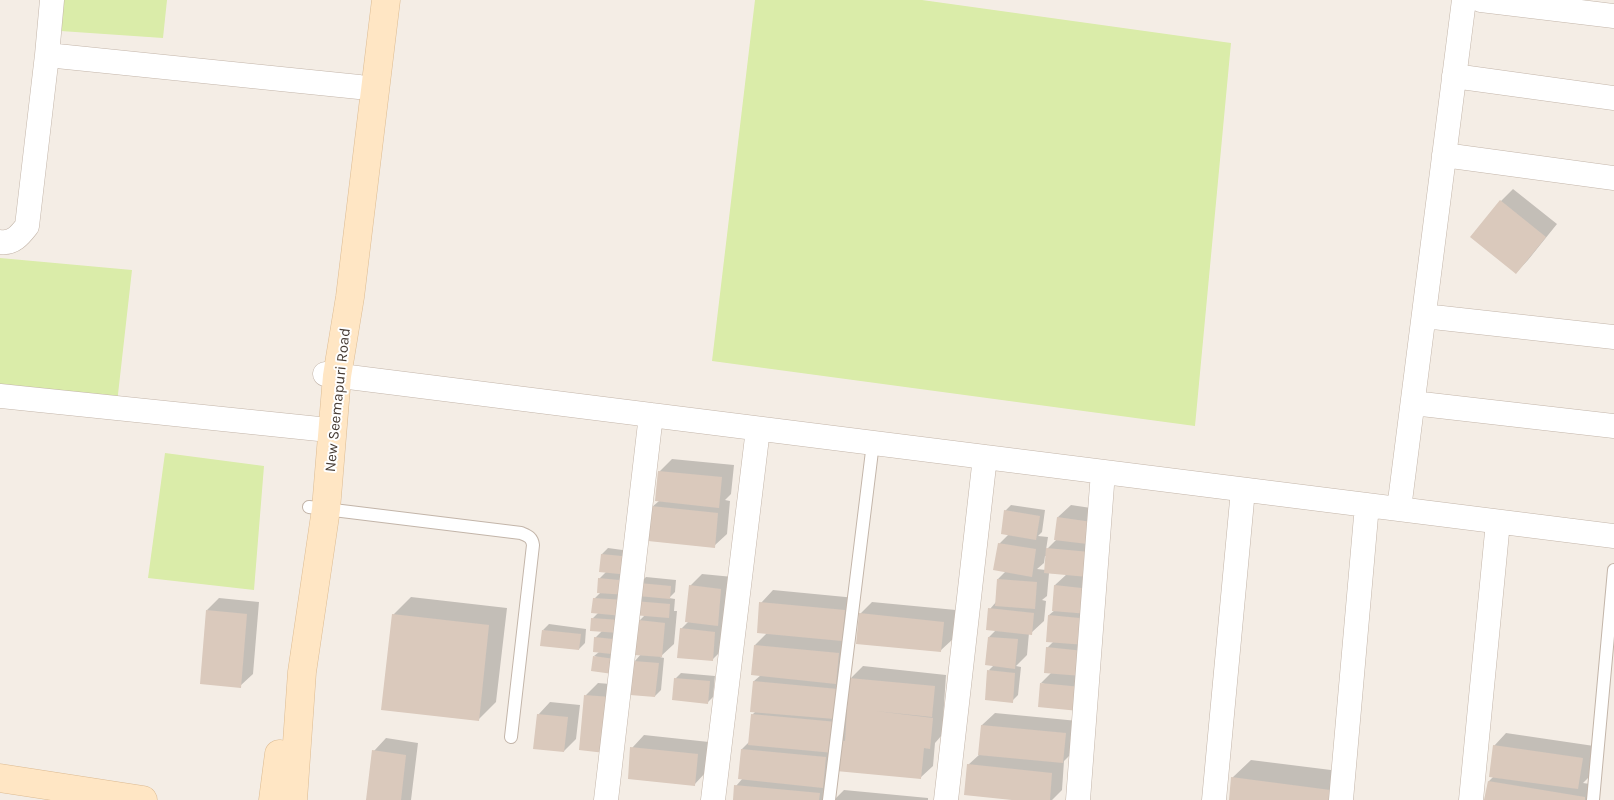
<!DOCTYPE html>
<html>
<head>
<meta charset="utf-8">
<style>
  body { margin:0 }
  canvas { display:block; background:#f4ede5 }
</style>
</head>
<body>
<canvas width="1614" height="800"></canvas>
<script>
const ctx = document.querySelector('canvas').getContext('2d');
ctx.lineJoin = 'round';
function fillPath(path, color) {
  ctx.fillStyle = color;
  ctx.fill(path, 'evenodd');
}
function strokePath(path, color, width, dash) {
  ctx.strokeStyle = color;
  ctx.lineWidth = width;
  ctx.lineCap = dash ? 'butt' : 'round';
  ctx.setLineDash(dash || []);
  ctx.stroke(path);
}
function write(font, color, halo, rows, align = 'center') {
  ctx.font = font + ' Karla,sans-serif';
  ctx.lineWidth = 4;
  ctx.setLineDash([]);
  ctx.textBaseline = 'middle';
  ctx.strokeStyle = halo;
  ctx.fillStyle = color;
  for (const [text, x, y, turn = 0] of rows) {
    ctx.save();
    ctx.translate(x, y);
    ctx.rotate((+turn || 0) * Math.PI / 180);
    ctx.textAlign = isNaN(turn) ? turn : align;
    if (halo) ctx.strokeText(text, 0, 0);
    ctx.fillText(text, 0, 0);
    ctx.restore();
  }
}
fillPath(new Path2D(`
  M 50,0 L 167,0 L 163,38 L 46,30 Z
  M 755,0 L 922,0 L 1231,43 L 1195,426 L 712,361 Z
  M 0,258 L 132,270 L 116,412 L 0,400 Z
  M 165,453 L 264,466 L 254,590 L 148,578 Z`), '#daeca9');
fillPath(new Path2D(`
  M 1513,189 L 1557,224 L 1528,260 L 1516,273 L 1472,237 L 1501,201 Z
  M 672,459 L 734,465 L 731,494 L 725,500 L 730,501 L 727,534 L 714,546 L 652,507 L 659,501 L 659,472 Z
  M 1011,505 L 1045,510 L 1042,532 L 1038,536 L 1048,537 L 1046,550 L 1057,539 L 1058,517 L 1071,505 L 1111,511 L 1091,697 L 1041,683 L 1052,672 L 1047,648 L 1054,641 L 1049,615 L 1055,610 L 1055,585 L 1067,574 L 1049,573 L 1047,596 L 1042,600 L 1046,601 L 1044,621 L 1031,633 L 1029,633 L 1027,655 L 1016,666 L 1021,667 L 1018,695 L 1012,701 L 989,670 L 994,665 L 989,637 L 996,630 L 990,609 L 996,602 L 998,579 L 1006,571 L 999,544 L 1009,534 L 1005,511 ZM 1045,556 L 1047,556 L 1046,570 L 1037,569 L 1044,563 Z
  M 608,548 L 637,552 L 625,668 L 594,656 L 599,652 L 595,638 L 602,631 L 592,619 L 598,613 L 594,599 L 601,592 L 599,579 L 607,571 L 602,554 Z
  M 702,574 L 733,577 L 730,612 L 723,619 L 727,620 L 724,648 L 712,660 L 681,629 L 689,621 L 690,586 Z
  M 646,577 L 676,580 L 675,592 L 669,598 L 675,599 L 674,611 L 677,611 L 674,644 L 660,657 L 664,658 L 661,690 L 655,696 L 635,661 L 641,654 L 639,621 L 645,615 L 634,614 L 640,583 Z
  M 773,590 L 856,598 L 854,628 L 842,640 L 851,641 L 850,679 L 863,666 L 946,675 L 942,735 L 935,743 L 933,766 L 920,778 L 835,770 L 830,800 L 734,800 L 736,786 L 743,778 L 742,749 L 750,741 L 752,715 L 756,711 L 754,681 L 761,675 L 755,645 L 767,633 L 761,603 ZM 849,704 L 848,710 L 843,710 Z
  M 411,597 L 507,608 L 496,702 L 478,720 L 393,615 Z
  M 219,598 L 259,602 L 253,674 L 240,686 L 207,610 Z
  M 872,602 L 956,610 L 953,639 L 940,651 L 860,614 Z
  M 549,624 L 586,629 L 585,643 L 579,649 L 543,630 Z
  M 681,673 L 715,676 L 713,697 L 707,703 L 675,679 Z
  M 598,683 L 623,685 L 580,749 L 586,695 Z
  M 550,702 L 580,705 L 576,739 L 564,751 L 538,715 Z
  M 995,713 L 1078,721 L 1075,750 L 1064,761 L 1062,790 L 1052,800 L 1025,800 L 968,765 L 980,754 L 982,725 Z
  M 1506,733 L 1594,746 L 1590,776 L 1583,783 L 1597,785 L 1594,800 L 1486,800 L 1489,781 L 1494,776 L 1494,746 Z
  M 644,735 L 709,742 L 706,772 L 694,785 L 632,748 Z
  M 386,738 L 418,743 L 411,800 L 367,800 L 374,751 Z
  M 1251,760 L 1355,773 L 1352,800 L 1230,800 L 1232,778 Z
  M 844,790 L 928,798 L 928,800 L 834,800 Z`), '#0003');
fillPath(new Path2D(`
  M 1500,200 L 1546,237 L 1516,274 L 1470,237 Z
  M 658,471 L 722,477 L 719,508 L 655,501 Z
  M 651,506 L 718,513 L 715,548 L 648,541 Z
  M 1004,510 L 1040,516 L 1036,540 L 1001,534 Z
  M 1057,517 L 1099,523 L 1096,545 L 1054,540 Z
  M 998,543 L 1036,549 L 1032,577 L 993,570 Z
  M 1046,548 L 1090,552 L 1088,577 L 1044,573 Z
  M 601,554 L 632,557 L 630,575 L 599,572 Z
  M 598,578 L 630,581 L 629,595 L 597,593 Z
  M 997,579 L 1037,582 L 1035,609 L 995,606 Z
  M 639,583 L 671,586 L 670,599 L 638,596 Z
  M 689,585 L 721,589 L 718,626 L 685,622 Z
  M 1054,585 L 1091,589 L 1089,614 L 1052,611 Z
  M 593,598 L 625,600 L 623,616 L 591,613 Z
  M 634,601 L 670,604 L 669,618 L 633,615 Z
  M 759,602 L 845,610 L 842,641 L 757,633 Z
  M 988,608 L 1034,613 L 1032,635 L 986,630 Z
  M 206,610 L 247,614 L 241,688 L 200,684 Z
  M 859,613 L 944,622 L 941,652 L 856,644 Z
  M 392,614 L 489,625 L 479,721 L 381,710 Z
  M 1048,615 L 1090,619 L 1087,645 L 1046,642 Z
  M 591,618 L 620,620 L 620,633 L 590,631 Z
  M 638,620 L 665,623 L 662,657 L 635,655 Z
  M 680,628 L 715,632 L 713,661 L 677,658 Z
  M 542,630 L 581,634 L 579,650 L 540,646 Z
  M 594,637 L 622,640 L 621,655 L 593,652 Z
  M 988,637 L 1018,639 L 1015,669 L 985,665 Z
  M 754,645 L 839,653 L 836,684 L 751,675 Z
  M 1046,647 L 1084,651 L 1082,676 L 1044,673 Z
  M 593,656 L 622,660 L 620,675 L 591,671 Z
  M 633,661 L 659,663 L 655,697 L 630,695 Z
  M 987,670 L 1015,673 L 1013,703 L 985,700 Z
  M 674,678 L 710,681 L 708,704 L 672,700 Z
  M 849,678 L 935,686 L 932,717 L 875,711 L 933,718 L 930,749 L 924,748 L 921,779 L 836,771 L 838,740 L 845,741 Z
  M 753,681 L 838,689 L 835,719 L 750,712 Z
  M 1040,683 L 1081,687 L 1079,711 L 1038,707 Z
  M 584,695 L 611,697 L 605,753 L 579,750 Z
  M 537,714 L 568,717 L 564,752 L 533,749 Z
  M 751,714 L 837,722 L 834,753 L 748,745 Z
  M 981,725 L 1066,733 L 1063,763 L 978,755 Z
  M 1493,745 L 1583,758 L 1578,789 L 1489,777 Z
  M 630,747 L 698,754 L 695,786 L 628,779 Z
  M 741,749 L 826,757 L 823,788 L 738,779 Z
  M 372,750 L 406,755 L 401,800 L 366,800 Z
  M 967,764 L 1052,773 L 1050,800 L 1012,800 L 964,795 Z
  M 1231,777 L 1338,791 L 1337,800 L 1229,800 Z
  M 1488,781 L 1585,797 L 1585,800 L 1484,800 Z
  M 734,785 L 820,793 L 819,800 L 733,800 Z`), '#dac9bc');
const lane = new Path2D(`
  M 309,507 L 521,533 C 528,536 532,537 533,545 L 511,737
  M 829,800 L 873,443
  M 1593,800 L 1614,570`);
const street = new Path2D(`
  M 1481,0 L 1614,16
  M 47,55 L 52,0
  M 1454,76 L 1614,98
  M 1444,155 L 1614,178
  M 0,242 C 13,244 20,235 27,226 L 47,55 L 359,87
  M 1424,316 L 1614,337
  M 325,374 L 1614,536
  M 0,396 L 319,429
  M 1413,403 L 1614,426
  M 1399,509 L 1464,0
  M 606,800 L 651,415
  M 713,800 L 758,429
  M 946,800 L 985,457
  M 1078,800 L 1103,472
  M 1214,800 L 1243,490
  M 1341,800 L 1367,505
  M 1471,800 L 1498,522`);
const secondary = new Path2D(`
  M 0,778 L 143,800
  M 273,800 L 279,754
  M 293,800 L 302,672 L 326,509 L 337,376 L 350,297 L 386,0`);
strokePath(lane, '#c3b5a9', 14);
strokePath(street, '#c3b5a9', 25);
strokePath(secondary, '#dcbb92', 29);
strokePath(lane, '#fff', 12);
strokePath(street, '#fff', 24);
strokePath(secondary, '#ffe6c4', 28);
write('15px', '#473c34', '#fff', [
  ["New Seemapuri Road",338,400,-84]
]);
</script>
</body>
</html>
